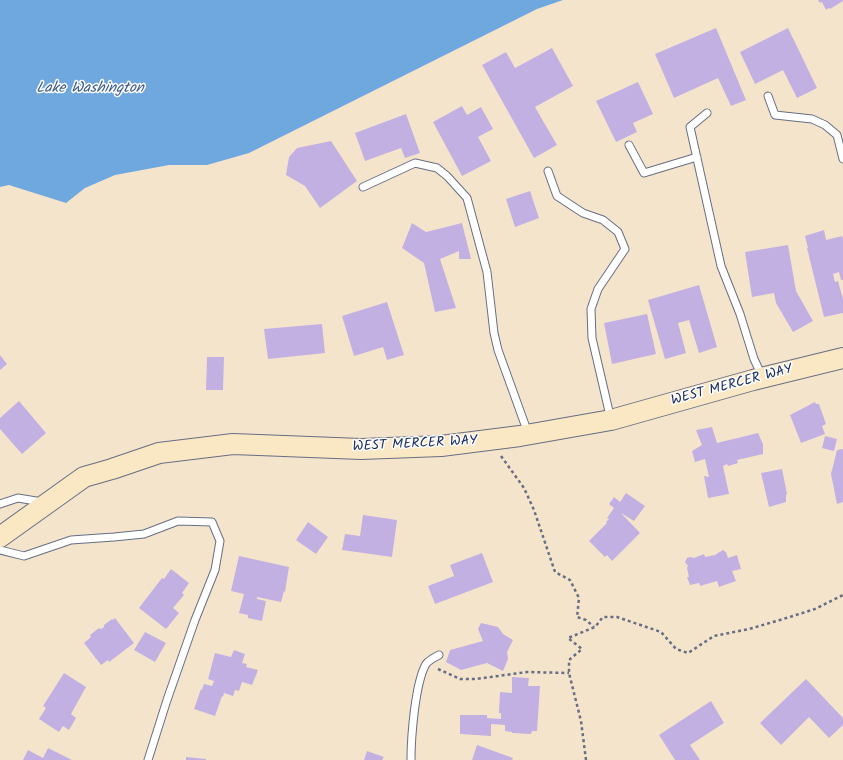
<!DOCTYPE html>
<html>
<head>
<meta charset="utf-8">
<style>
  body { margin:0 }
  canvas { display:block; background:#f5e4cc }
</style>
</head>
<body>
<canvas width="843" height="760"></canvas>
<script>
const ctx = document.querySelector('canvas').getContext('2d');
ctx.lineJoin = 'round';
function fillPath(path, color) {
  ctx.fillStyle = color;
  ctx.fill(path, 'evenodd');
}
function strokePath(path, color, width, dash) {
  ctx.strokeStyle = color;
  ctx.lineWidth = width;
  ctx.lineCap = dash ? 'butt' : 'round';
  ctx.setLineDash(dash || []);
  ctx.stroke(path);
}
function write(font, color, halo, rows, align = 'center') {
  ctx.font = font + ' Kalam,sans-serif';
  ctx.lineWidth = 3;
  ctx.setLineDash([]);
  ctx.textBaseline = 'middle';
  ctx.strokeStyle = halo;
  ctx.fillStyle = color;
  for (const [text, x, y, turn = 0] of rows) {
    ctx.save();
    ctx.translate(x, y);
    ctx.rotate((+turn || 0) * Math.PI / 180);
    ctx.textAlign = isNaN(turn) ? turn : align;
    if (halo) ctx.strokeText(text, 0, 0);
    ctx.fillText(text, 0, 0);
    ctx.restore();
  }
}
fillPath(new Path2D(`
  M 0,0 L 563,0 L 537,9 L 249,153 L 207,165 L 169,165 L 115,175 L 85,188 L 66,203 L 9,185 L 0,187 Z`), '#6fa8df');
fillPath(new Path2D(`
  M 818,0 L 843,0 L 843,1 L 830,9 L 829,8 L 826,10 L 822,2 L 820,3 Z
  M 716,28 L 746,100 L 731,106 L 718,78 L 674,98 L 655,54 Z
  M 788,28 L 817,88 L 797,98 L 783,70 L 755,84 L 740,52 Z
  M 552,48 L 573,86 L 535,107 L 557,145 L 534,158 L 482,65 L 506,52 L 515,68 Z
  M 638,82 L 653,114 L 633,123 L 637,132 L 616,142 L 596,101 Z
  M 462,106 L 467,115 L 481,107 L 493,129 L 478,137 L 491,161 L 462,176 L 433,122 Z
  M 406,114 L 420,153 L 405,158 L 401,148 L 365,161 L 355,133 Z
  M 331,141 L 357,181 L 320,208 L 305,186 L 286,175 L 289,157 L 297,148 Z
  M 530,191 L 539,218 L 515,227 L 506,199 Z
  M 412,223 L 426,232 L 462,223 L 471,259 L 459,259 L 459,251 L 440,259 L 456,308 L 435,312 L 424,263 L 402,248 Z
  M 824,230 L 826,240 L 842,236 L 843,239 L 843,280 L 841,280 L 839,272 L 833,274 L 835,282 L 838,281 L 843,299 L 843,313 L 824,317 L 807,248 L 808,248 L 805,236 Z
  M 788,245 L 796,291 L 813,321 L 793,332 L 776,303 L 774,293 L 752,297 L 745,252 Z
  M 699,285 L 717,347 L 699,353 L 689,320 L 678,323 L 686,353 L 665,359 L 648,300 Z
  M 387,302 L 404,355 L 387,360 L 383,347 L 354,356 L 342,316 Z
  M 647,314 L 656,354 L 612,364 L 604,323 Z
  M 322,324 L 325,353 L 268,359 L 264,329 Z
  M 0,355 L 7,364 L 0,370 Z
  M 207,357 L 224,357 L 223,390 L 206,390 Z
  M 19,401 L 46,433 L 22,454 L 0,429 L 0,418 Z
  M 815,402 L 816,404 L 819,404 L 826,424 L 822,426 L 825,434 L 801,443 L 790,415 Z
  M 712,427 L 717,443 L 758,433 L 763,444 L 763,454 L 737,460 L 738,463 L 728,466 L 727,464 L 723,466 L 729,494 L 708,498 L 704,476 L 709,477 L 705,459 L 695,462 L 692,451 L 702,445 L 696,430 Z
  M 825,436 L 837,439 L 834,451 L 822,448 Z
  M 843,449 L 843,502 L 837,504 L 831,474 L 837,450 Z
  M 782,469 L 787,494 L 786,495 L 786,502 L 769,507 L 761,473 Z
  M 626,493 L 645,506 L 634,521 L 621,513 L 640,533 L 612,561 L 607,555 L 605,557 L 589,541 L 607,523 L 606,522 L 609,519 L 607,518 L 614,508 L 609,504 L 614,497 L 620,502 Z
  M 363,515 L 397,520 L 392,557 L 342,550 L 345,534 L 360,536 Z
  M 308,522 L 328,537 L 316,554 L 296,540 Z
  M 723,550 L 726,552 L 728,558 L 737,555 L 741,569 L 732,571 L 736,581 L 719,587 L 717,581 L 700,586 L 699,583 L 690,585 L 687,577 L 689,577 L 687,568 L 688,566 L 685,562 L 687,558 L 690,557 L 694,558 L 704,554 L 705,557 L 715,555 Z
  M 482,553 L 493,582 L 435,604 L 428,586 L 454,576 L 450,565 Z
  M 239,556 L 289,567 L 285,592 L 284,591 L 281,602 L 257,597 L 257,599 L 266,601 L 262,621 L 248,618 L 248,615 L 239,613 L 244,594 L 231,591 Z
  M 171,569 L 189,583 L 182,593 L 184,595 L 173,608 L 179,613 L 166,629 L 139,608 L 162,578 L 164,579 Z
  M 115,618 L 134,643 L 109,662 L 108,660 L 101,665 L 84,643 L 91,637 L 90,635 L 99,628 L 101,629 L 104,627 L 104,625 L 112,619 L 113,620 Z
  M 481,623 L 498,627 L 503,634 L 513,640 L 507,652 L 508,659 L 503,671 L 487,663 L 461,670 L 446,662 L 450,650 L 483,641 L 478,629 Z
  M 145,632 L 166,643 L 155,662 L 134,650 Z
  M 234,650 L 245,654 L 242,663 L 247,664 L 246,667 L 258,670 L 252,685 L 242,682 L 239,691 L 235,690 L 233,696 L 224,693 L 223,697 L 222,696 L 215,716 L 194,709 L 201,689 L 202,690 L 204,684 L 212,686 L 214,681 L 208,679 L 215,653 L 231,657 Z
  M 64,673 L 86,687 L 71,714 L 76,718 L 69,730 L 63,726 L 59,732 L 39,719 L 46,708 L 43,706 Z
  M 512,677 L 529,678 L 528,686 L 540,686 L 537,731 L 532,731 L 531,734 L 512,733 L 512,732 L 505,731 L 505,725 L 491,724 L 491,736 L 460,734 L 460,715 L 487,715 L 487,718 L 501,719 L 501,713 L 499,713 L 500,692 L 512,693 Z
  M 806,679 L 843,718 L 843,725 L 829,738 L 809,717 L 781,745 L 760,723 Z
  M 711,701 L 724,723 L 690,745 L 700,760 L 675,760 L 659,735 Z
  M 477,745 L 513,758 L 512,760 L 472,760 Z
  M 48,748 L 72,760 L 23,760 L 28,750 L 43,758 Z
  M 367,751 L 384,757 L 382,760 L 364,760 Z
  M 186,757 L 206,759 L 206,760 L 186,760 Z`), '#c3b0e3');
const lane = new Path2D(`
  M 768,96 L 775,115 L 812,119 L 825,125 L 837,135 L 843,159
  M 707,113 L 690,127 L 721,266 L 740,314 L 754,359 L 762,376
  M 629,145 L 644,173 L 697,157
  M 548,171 L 557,196 L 583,213 L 603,220 L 618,232 L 625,249 L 598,289 L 591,309 L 592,338 L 611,420
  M 363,187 L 415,163 L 437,168 L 447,176 L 467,198 L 487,272 L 494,333 L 498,350 L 528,433
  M 0,504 L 18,498 L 42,502
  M 0,550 L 24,556 L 71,540 L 114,537 L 144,534 L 178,521 L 212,522 L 220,541 L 215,570 L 195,620 L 167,700 L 148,760
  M 411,760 C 411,738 415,683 426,664 C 429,660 435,657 439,655`);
const secondary = new Path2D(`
  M 0,537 L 84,477 L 112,469 L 159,453 L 233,444 L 361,449 L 441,446 L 520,436 L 611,420 L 753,380 L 843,358`);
strokePath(lane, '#676e84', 9);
strokePath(secondary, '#676e84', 22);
strokePath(new Path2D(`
  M 501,456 L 524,488 L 534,510 L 555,572 L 570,580 L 579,598 L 577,617 L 586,620 L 594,627
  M 438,669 L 460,679 L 476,679 L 527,672 L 569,673
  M 586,760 L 581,721 L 569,673 L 569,660 L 582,649 L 568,638 L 595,627 L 603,617 L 617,617 L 661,632 L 676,649 L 688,653 L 714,636 L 749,629 L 780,620 L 815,609 L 843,595`), '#676e84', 2.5, [3, 3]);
strokePath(lane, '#fff', 7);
strokePath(secondary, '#fae7c3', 20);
write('14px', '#1b2f5e', '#fff', [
  ["WEST MERCER WAY",732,386,-15],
  ["WEST MERCER WAY",415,445,-3]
]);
write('italic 15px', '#38598b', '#fff', [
  ["Lake Washington",90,89]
]);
</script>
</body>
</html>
